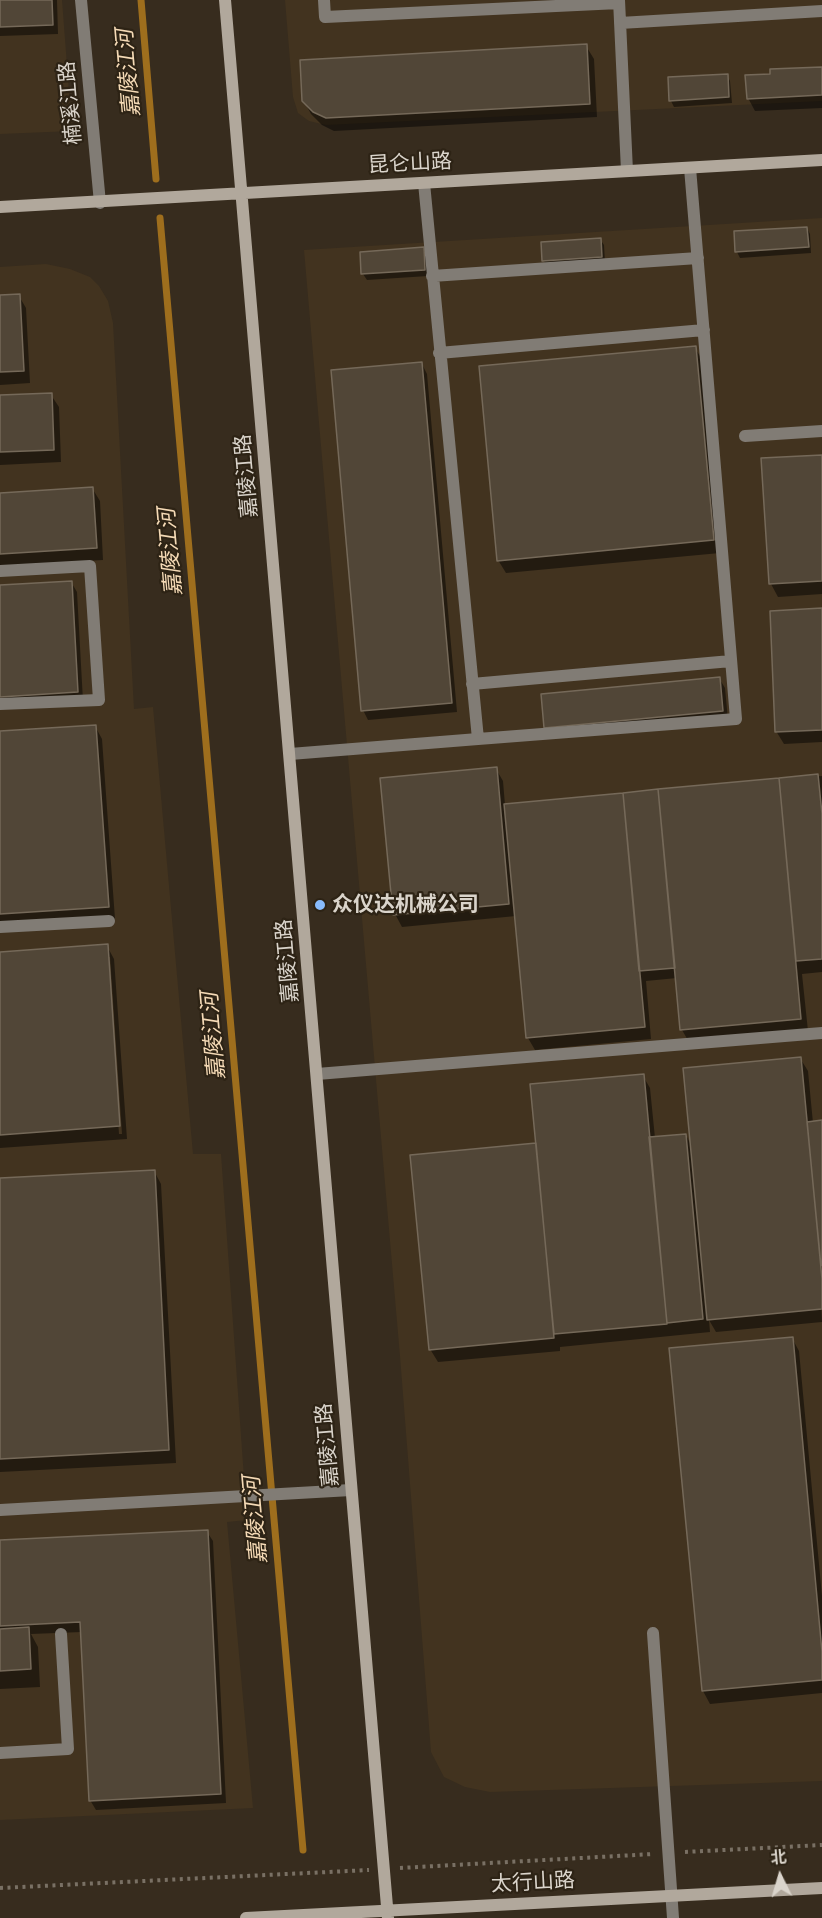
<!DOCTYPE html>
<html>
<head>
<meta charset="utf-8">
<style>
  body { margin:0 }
  #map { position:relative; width:822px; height:1918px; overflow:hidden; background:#372c1e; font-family:"Fira Sans Condensed","Noto Sans SC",sans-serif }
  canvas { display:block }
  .north { position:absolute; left:750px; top:1846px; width:60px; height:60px; -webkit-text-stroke:4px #2d2315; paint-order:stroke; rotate:355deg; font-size:16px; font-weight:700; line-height:24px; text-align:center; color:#dad4cb }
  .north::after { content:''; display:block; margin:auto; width:21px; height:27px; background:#dad4cb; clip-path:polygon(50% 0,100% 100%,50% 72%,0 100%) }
</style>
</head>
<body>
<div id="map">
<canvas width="822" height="1918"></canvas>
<div class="north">北</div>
</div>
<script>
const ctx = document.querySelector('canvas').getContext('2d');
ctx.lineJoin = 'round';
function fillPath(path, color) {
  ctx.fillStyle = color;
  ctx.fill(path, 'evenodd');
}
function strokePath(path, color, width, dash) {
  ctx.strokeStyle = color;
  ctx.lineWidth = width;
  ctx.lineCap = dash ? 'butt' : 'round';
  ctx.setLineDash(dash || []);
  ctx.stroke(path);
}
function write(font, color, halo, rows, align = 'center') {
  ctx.font = font + ' "Fira Sans Condensed","Noto Sans SC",sans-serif';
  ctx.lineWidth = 4.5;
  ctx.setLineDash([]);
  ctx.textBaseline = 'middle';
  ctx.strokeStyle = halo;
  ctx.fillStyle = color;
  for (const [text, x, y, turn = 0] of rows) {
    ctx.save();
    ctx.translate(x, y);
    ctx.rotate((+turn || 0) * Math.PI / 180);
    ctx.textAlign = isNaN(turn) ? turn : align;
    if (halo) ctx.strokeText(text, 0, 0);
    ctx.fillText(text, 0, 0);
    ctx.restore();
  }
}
fillPath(new Path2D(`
  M 0,0 L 62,0 L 72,131 L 0,134 Z
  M 285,0 L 822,0 L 822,101 L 326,125 L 309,121 L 298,113 L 293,97 Z
  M 822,218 L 822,1781 L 490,1792 L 465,1787 L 444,1777 L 431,1752 L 400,1356 L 304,250 Z
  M 46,264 L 70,269 L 90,277 L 99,286 L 108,301 L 113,323 L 134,709 L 153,707 L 193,1154 L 221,1154 L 247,1520 L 227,1522 L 253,1808 L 0,1820 L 0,267 Z`), '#42331f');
fillPath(new Path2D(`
  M 0,0 L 57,0 L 58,34 L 0,36 Z
  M 586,46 L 594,59 L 597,117 L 334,131 L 322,125 L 311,114 L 304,101 Z
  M 822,68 L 822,108 L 755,111 L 748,98 L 772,75 Z
  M 727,75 L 730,81 L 732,103 L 674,107 L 671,101 Z
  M 807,228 L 810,234 L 811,253 L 740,258 L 737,252 Z
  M 600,239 L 604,245 L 605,263 L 547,267 L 544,261 Z
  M 423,249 L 427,255 L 428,276 L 367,280 L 363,274 L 361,253 Z
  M 0,296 L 19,296 L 26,308 L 30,383 L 0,385 Z
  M 695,348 L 703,361 L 720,553 L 506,573 L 498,560 Z
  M 422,364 L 427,374 L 457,712 L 368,720 L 363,710 Z
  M 51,395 L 59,407 L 61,462 L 0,465 L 0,397 Z
  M 822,456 L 822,594 L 778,597 L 771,584 L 763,460 Z
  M 92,488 L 100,501 L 103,560 L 0,566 L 0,494 Z
  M 71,582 L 77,592 L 83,701 L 0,706 L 0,587 Z
  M 822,610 L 822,742 L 784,744 L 776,731 Z
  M 719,678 L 725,688 L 728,720 L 545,728 Z
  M 95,726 L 102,739 L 115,919 L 0,927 L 0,733 Z
  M 496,769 L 503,781 L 505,805 L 822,776 L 822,972 L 802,974 L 808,1031 L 689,1042 L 682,1030 L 677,978 L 646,981 L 651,1039 L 535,1050 L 528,1038 L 516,916 L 402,927 L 395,914 Z
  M 107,946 L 114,959 L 127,1139 L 0,1148 L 0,953 ZM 107,957 L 110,957 L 122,1134 L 119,1134 Z
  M 800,1058 L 808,1071 L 813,1123 L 822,1122 L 822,1265 L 819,1262 L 822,1322 L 716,1332 L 709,1320 L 710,1332 L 560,1347 L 560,1351 L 438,1362 L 430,1349 L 537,1145 L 643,1076 L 650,1088 L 655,1138 L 686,1135 L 692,1147 Z
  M 154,1171 L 161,1184 L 176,1463 L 0,1472 L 0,1179 Z
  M 792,1338 L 799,1351 L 822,1596 L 822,1693 L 710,1704 L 703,1691 L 671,1350 Z
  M 207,1532 L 213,1541 L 226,1803 L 96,1810 L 90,1800 L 82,1632 L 31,1634 L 38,1647 L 40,1687 L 0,1689 L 0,1542 Z`), '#0007');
strokePath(new Path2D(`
  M 141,0 L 156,179
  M 160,218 L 303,1850`), '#9e6e1d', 7);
const building = new Path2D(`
  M 0,0 L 52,0 L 53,25 L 0,27 Z
  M 587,44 L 590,104 L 326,118 L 313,112 L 302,101 L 300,60 Z
  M 822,67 L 822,95 L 747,99 L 745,75 L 770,74 L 770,69 Z
  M 728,74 L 729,97 L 669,101 L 668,77 Z
  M 807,227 L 809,247 L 735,252 L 734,231 Z
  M 601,238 L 602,257 L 542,261 L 541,242 Z
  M 424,247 L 425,270 L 361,274 L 360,252 Z
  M 20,294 L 24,371 L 0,372 L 0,295 Z
  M 696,346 L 714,540 L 497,561 L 479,366 Z
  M 422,362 L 452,703 L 361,711 L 331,370 Z
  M 52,393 L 54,450 L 0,452 L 0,395 Z
  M 822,455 L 822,581 L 769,584 L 761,458 Z
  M 93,487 L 97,548 L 0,554 L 0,493 Z
  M 72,581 L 78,692 L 0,697 L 0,585 Z
  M 822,608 L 822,730 L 775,732 L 770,611 Z
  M 720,677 L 723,711 L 544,728 L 541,694 Z
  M 96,725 L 109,907 L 0,914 L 0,731 Z
  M 497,767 L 509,904 L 393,915 L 380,778 Z
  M 818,774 L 822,814 L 822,959 L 796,961 L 779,778 Z
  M 779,778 L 801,1019 L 680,1030 L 658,789 Z
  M 658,789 L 675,968 L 639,971 L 623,793 Z
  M 623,793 L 645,1027 L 526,1038 L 504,804 Z
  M 108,944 L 120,1126 L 0,1135 L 0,952 Z
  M 801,1057 L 822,1279 L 822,1309 L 707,1320 L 683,1068 Z
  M 644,1074 L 667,1324 L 554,1334 L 530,1084 Z
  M 822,1120 L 822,1265 L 821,1266 L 807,1122 Z
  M 686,1134 L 703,1319 L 667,1323 L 649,1137 Z
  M 536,1143 L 554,1338 L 429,1350 L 410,1155 Z
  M 155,1170 L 169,1450 L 0,1459 L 0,1178 Z
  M 793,1337 L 822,1652 L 822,1680 L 702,1691 L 669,1348 Z
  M 208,1530 L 221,1794 L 89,1801 L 80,1622 L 0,1626 L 0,1540 Z
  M 29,1627 L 31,1669 L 0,1671 L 0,1629 Z`);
fillPath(building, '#514637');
strokePath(building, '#756959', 1.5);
strokePath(new Path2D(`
  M 685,1852 L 822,1845
  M 400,1868 L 653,1854
  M 0,1888 L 369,1870`), '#797064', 4, [3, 4.5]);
strokePath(new Path2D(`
  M 324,0 L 325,17 L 619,3
  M 619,0 L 627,171
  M 620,23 L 822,11
  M 424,183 L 478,739 L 736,719 L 690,168
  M 432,276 L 698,258
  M 439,353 L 704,330
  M 745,436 L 822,431
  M 0,571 L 90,566 L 99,700 L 0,704
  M 472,684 L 731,661
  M 290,754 L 478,739
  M 0,927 L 109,921
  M 317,1074 L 822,1033
  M 0,1510 L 351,1490
  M 653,1633 L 673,1918
  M 0,1753 L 68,1749 L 61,1634`), '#817c75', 12);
strokePath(new Path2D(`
  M 81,0 L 100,203`), '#817c75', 12);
strokePath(new Path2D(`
  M 225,0 L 388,1918
  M 0,207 L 822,160
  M 246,1918 L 822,1888`), '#b1a89c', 12);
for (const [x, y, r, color] of [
  [320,905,6,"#88bbfc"]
]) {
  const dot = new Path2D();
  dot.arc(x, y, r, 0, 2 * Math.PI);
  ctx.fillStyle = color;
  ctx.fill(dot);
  strokePath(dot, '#2d2315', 2);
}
write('21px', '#dad4cb', '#2d2315', [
  ["楠溪江路",71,103,-95],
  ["昆仑山路",410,164,-3],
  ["嘉陵江路",247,476,-95],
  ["嘉陵江路",288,961,-95],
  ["嘉陵江路",328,1445,-95],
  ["太行山路",533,1883,-3]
]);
write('bold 21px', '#dad4cb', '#2d2315', [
  ["众仪达机械公司",332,905]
], 'left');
write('italic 22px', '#f5dab6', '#2d2315', [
  ["嘉陵江河",129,73,-95],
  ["嘉陵江河",171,552,-95],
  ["嘉陵江河",214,1036,-95],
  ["嘉陵江河",256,1520,-95]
]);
</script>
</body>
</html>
